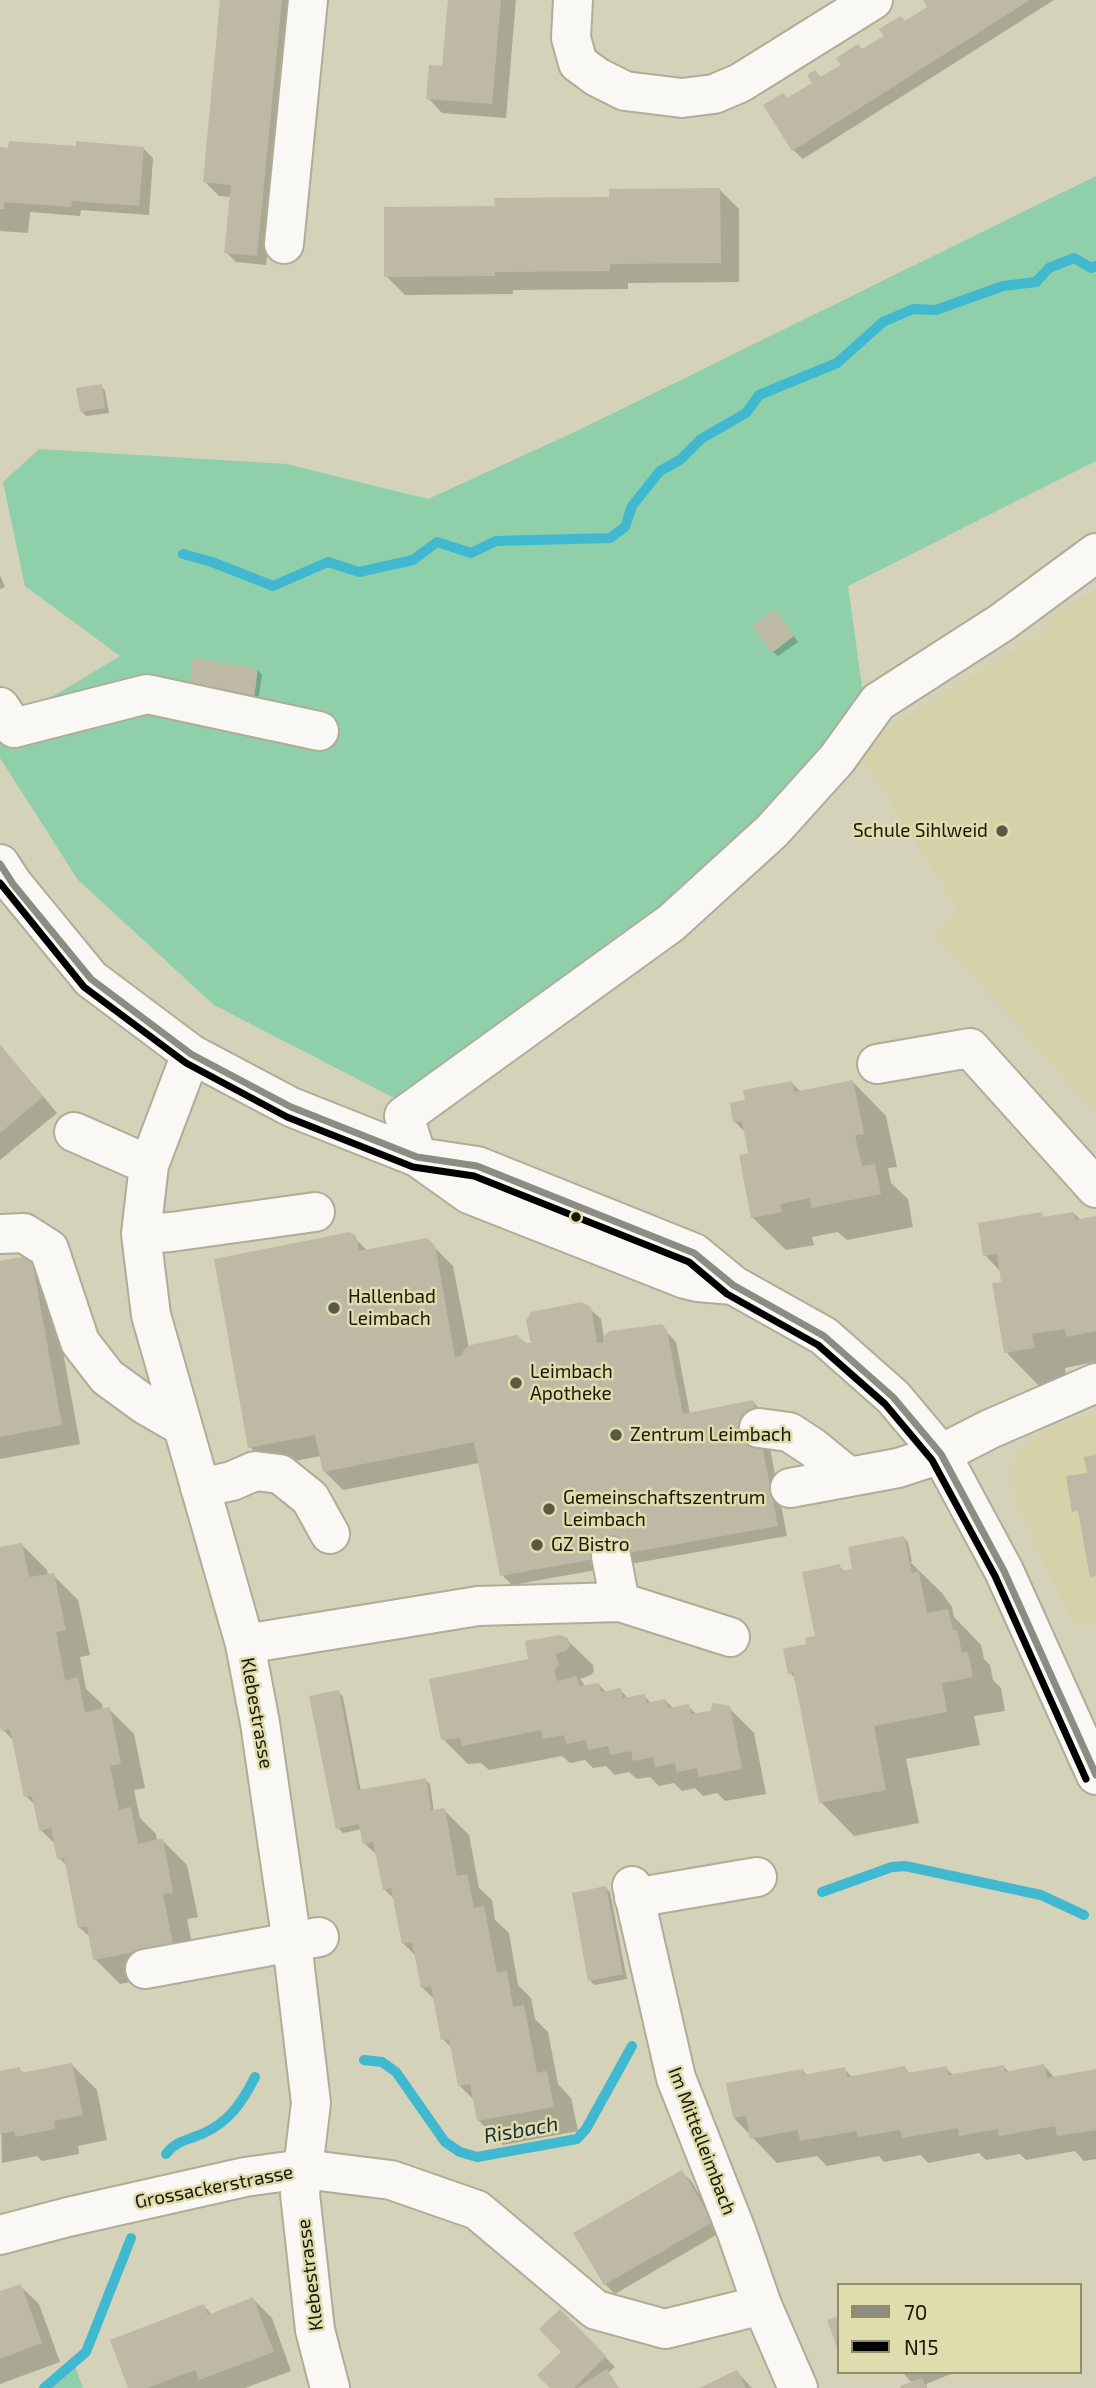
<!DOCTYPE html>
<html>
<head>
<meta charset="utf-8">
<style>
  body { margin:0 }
  #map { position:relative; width:1096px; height:2388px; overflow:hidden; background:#d4d2b8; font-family:"Exo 2",sans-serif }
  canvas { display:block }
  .legend { position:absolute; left:837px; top:2283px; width:245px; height:91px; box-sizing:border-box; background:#dfdcad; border:2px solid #908e6a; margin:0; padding:9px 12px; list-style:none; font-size:21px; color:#191806 }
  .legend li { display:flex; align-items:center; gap:14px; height:35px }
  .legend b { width:35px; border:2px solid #908e6a }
</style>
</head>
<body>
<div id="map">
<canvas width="1096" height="2388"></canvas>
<ul class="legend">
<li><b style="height:9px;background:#8c8c82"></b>70</li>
<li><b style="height:9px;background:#000"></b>N15</li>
</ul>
</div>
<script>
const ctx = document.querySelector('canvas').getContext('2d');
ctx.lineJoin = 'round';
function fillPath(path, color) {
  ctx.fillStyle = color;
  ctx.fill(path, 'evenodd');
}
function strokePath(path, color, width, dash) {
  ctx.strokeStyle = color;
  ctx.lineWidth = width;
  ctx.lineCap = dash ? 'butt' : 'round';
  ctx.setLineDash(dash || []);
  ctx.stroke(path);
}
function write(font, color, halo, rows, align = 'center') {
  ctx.font = font + ' "Exo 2",sans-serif';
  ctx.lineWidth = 5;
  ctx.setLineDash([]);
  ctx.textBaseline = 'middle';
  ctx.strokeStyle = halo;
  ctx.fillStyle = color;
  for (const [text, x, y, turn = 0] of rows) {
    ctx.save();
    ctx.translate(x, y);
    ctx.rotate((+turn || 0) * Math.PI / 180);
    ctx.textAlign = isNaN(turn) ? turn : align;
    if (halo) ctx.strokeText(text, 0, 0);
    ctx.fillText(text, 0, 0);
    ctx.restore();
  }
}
fillPath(new Path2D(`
  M 1096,589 L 1096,1112 L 935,933 L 960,913 L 857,748 L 1049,629 L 1044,621 Z
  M 1096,1413 L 1096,1623 L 1074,1625 L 1017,1504 L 1014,1493 L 1013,1465 L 1019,1454 L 1031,1441 L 1046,1431 L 1057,1425 Z`), '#d5d1a8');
fillPath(new Path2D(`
  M 1096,176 L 1096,461 L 848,586 L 866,715 L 684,898 L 402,1102 L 214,1005 L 78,880 L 0,758 L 0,728 L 120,656 L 25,586 L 3,482 L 39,449 L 287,464 L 428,499 L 579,430 Z
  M 75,2366 L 83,2388 L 48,2388 Z`), '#8fd0ab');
fillPath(new Path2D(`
  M 222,0 L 297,0 L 266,265 L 236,262 L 226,252 L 231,197 L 219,196 L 204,181 Z
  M 449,0 L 516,0 L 506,118 L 442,113 L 428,98 L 444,68 Z
  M 925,0 L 1054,0 L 803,159 L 793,150 L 788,100 L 814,83 L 815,72 L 822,78 L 929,7 Z
  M 77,148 L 143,148 L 153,158 L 149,215 L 81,210 L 80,216 L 30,212 L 28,233 L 0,231 L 0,149 Z
  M 720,190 L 739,209 L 739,282 L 628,283 L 628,289 L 513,290 L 513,294 L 405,295 L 386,276 L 497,208 Z
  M 101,386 L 105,391 L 109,413 L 86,416 L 81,411 Z
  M 0,575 L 5,587 L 0,589 Z
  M 779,616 L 798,642 L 778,656 L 773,652 Z
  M 195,660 L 258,670 L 262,675 L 258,702 Z
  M 0,1045 L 57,1113 L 0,1160 Z
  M 853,1082 L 886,1116 L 897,1167 L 888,1168 L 891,1183 L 908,1199 L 913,1227 L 847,1240 L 838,1232 L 812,1237 L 814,1245 L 786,1250 L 752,1217 L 750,1154 L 746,1133 L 735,1122 L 747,1101 L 792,1083 L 802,1093 Z
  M 1073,1213 L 1081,1220 L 1096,1218 L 1096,1364 L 1094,1362 L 1065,1368 L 1067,1381 L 1039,1386 L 1006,1352 L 1001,1272 L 985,1255 L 1041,1214 L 1045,1219 Z
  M 350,1234 L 368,1251 L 433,1246 L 453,1266 L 469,1348 L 533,1344 L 590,1309 L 601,1319 L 604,1338 L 661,1326 L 676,1342 L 690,1414 L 753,1402 L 763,1412 L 787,1536 L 512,1585 L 502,1575 L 479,1463 L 343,1490 L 324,1471 L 321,1456 L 269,1466 L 250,1447 Z
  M 30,1257 L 49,1276 L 80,1444 L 0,1459 L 0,1263 Z
  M 904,1538 L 908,1542 L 912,1562 L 910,1562 L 942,1593 L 952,1607 L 954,1617 L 981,1645 L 984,1659 L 990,1665 L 993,1680 L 1001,1688 L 1005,1711 L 974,1716 L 980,1745 L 906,1759 L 919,1823 L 854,1836 L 821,1802 L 797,1680 L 790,1673 L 808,1646 L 817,1638 L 839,1566 L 845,1572 L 854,1570 Z
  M 22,1545 L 47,1570 L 48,1576 L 53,1575 L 78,1600 L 90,1655 L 80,1657 L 86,1689 L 102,1704 L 103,1710 L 109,1709 L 134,1734 L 145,1788 L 134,1790 L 140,1818 L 156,1834 L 157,1841 L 162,1840 L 187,1865 L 198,1917 L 187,1919 L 197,1969 L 120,1984 L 95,1959 L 91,1938 L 79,1927 L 68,1867 L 59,1858 L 56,1845 L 41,1830 L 36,1806 L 26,1796 L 14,1741 L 3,1730 L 0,1716 L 0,1549 Z
  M 567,1640 L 593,1665 L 594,1671 L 591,1675 L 580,1679 L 586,1687 L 599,1685 L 607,1693 L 620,1690 L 629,1699 L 644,1696 L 652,1704 L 666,1701 L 674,1709 L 688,1706 L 697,1715 L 729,1708 L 754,1733 L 766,1794 L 725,1801 L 717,1793 L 703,1796 L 695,1788 L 682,1791 L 674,1783 L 659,1786 L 650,1777 L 637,1779 L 629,1772 L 615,1775 L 606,1766 L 593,1768 L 585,1760 L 570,1763 L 562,1756 L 489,1770 L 481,1763 L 468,1764 L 443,1739 L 530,1660 Z
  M 339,1692 L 343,1697 L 361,1792 L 425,1779 L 430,1784 L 434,1812 L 444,1810 L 469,1835 L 479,1888 L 492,1900 L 495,1920 L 509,1933 L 518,1985 L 531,1998 L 535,2019 L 548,2032 L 558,2084 L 571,2098 L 578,2131 L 503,2145 L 478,2120 L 475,2101 L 460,2086 L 453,2049 L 443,2039 L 436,2001 L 422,1987 L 416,1956 L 403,1943 L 395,1900 L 384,1889 L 378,1856 L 364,1843 L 362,1829 L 343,1833 L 338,1828 Z
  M 606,1888 L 610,1892 L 627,1979 L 594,1985 L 590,1980 Z
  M 72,2065 L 97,2090 L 107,2140 L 78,2146 L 79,2154 L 42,2161 L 37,2156 L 2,2163 L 0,2072 L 19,2069 L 24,2074 Z
  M 1044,2066 L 1055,2078 L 1096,2070 L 1096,2159 L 1084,2161 L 1075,2151 L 1026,2160 L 1020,2154 L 986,2160 L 979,2153 L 928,2163 L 921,2155 L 884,2162 L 879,2156 L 827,2166 L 817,2156 L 777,2163 L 734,2118 L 803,2071 L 808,2076 L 844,2069 L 853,2078 L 905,2068 L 910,2074 L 946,2068 L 954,2076 L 1004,2067 L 1010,2073 Z
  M 682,2172 L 692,2182 L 721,2232 L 615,2294 L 605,2284 Z
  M 20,2286 L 39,2304 L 60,2362 L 0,2384 L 0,2293 Z
  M 253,2299 L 272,2318 L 291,2371 L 245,2388 L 130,2388 L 204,2306 L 212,2315 Z
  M 560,2312 L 615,2367 L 608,2373 L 619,2388 L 552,2388 L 563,2352 Z
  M 737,2372 L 752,2388 L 703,2388 Z
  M 902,2372 L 956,2372 L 926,2384 L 927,2388 L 903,2388 L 912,2383 Z`), '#0003');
strokePath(new Path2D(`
  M 183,554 L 212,562 L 273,586 L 328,562 L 359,572 L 413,560 L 437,542 L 471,553 L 496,541 L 610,538 L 625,527 L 632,506 L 660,471 L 680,460 L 701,439 L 746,413 L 759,395 L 837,363 L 883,322 L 913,309 L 936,310 L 1003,286 L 1036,282 L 1049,268 L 1074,258 L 1091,268 L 1096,266
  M 822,1892 L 892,1867 L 905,1866 L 1041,1895 L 1084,1915
  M 364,2060 L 382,2062 L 396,2072 L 445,2142 L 460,2152 L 477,2157 L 577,2139 L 586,2129 L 632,2046
  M 166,2154 C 177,2140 189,2140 204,2133 C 229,2122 243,2101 255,2077
  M 44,2388 L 86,2352 L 131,2238`), '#40b8d0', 10);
fillPath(new Path2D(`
  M 220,0 L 282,0 L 257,256 L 224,253 L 231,185 L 203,182 Z
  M 448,0 L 501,0 L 492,104 L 426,99 L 429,65 L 442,66 Z
  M 923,0 L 1030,0 L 792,151 L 763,105 L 783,93 L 787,98 L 812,83 L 807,75 L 815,70 L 820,77 L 841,65 L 836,58 L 858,44 L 862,49 L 884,36 L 879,29 L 901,16 L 905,21 L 927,7 Z
  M 9,141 L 76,146 L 76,141 L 144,147 L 139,206 L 72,201 L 71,207 L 4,202 L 4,209 L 0,209 L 0,147 L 8,148 Z
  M 720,188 L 721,263 L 610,264 L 610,271 L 495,272 L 495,276 L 384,277 L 384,207 L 495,206 L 494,198 L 609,197 L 609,189 Z
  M 102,384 L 105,408 L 80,412 L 76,388 Z
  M 775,609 L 794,636 L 772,653 L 752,626 Z
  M 193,658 L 258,669 L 254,699 L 189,689 Z
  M 0,1045 L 43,1097 L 0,1133 Z
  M 853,1080 L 864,1134 L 855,1135 L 862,1166 L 875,1164 L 881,1194 L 811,1208 L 810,1198 L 780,1204 L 782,1212 L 751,1218 L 739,1155 L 748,1153 L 742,1121 L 733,1123 L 730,1103 L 745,1100 L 743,1090 L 792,1081 L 794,1092 Z
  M 1042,1212 L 1043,1217 L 1074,1212 L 1075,1220 L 1096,1216 L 1096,1331 L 1066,1337 L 1065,1329 L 1032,1334 L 1035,1348 L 1004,1353 L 992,1283 L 1001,1282 L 997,1254 L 983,1256 L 978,1223 Z
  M 350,1232 L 356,1236 L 359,1251 L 427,1238 L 435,1245 L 455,1357 L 462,1355 L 464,1349 L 471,1345 L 517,1335 L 526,1343 L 531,1343 L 526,1321 L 531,1312 L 582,1302 L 591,1307 L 597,1343 L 603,1343 L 603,1336 L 610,1331 L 662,1324 L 667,1330 L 683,1414 L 753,1400 L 778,1526 L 500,1576 L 474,1442 L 323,1472 L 315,1435 L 248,1448 L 214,1259 Z
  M 31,1255 L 62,1425 L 0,1437 L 0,1261 Z
  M 1096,1455 L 1096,1576 L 1090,1577 L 1078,1511 L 1072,1512 L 1066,1476 L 1087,1473 L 1084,1457 Z
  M 904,1536 L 912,1573 L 919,1571 L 927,1613 L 948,1609 L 953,1630 L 957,1630 L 962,1653 L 968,1652 L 973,1677 L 942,1683 L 947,1712 L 874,1726 L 886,1790 L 819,1803 L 793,1672 L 788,1674 L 783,1649 L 806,1644 L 805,1638 L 815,1636 L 802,1572 L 840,1564 L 841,1571 L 852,1569 L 848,1547 Z
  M 22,1543 L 29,1577 L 54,1573 L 66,1630 L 56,1632 L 65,1681 L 78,1677 L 85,1712 L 110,1707 L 121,1764 L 110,1766 L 119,1810 L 131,1807 L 138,1844 L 163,1838 L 173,1893 L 163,1894 L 173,1945 L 93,1960 L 87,1926 L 78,1928 L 64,1858 L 57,1859 L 51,1828 L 39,1831 L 32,1796 L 24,1797 L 10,1729 L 1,1731 L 0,1725 L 0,1547 Z
  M 560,1635 L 568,1638 L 570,1646 L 566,1651 L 556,1654 L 559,1666 L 554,1670 L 557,1681 L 577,1676 L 579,1686 L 599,1683 L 601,1692 L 621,1688 L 623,1698 L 645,1694 L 646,1703 L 666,1699 L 668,1708 L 689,1704 L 691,1714 L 710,1711 L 713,1703 L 730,1706 L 742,1769 L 699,1777 L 697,1768 L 677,1772 L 675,1763 L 655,1767 L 653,1757 L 633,1761 L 631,1751 L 610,1755 L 608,1746 L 588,1750 L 586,1740 L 566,1744 L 564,1735 L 543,1739 L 541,1730 L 462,1746 L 460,1738 L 441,1740 L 429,1679 L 528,1659 L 525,1641 Z
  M 339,1690 L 358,1790 L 426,1778 L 431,1810 L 445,1808 L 457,1876 L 467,1874 L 474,1908 L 484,1906 L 497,1973 L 507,1971 L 513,2007 L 524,2005 L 537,2073 L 547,2071 L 554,2107 L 477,2121 L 470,2084 L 458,2086 L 449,2039 L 441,2040 L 431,1986 L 421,1988 L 412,1942 L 402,1944 L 391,1888 L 383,1890 L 373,1842 L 363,1844 L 359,1824 L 336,1829 L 309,1696 Z
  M 606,1886 L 623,1974 L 588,1981 L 572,1893 Z
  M 72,2063 L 83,2115 L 54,2121 L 55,2129 L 15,2137 L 14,2131 L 0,2134 L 0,2071 L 20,2067 L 21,2073 Z
  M 1044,2064 L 1047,2078 L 1096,2069 L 1096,2130 L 1057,2136 L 1055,2126 L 999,2136 L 998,2129 L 959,2136 L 958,2128 L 902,2138 L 900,2130 L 858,2137 L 856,2131 L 800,2141 L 798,2130 L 750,2139 L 746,2116 L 733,2118 L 726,2083 L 803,2069 L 804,2075 L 845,2067 L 847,2077 L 905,2066 L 907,2073 L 947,2066 L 948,2075 L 1004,2065 L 1005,2072 Z
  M 682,2170 L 713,2222 L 604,2285 L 573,2233 Z
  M 21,2284 L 42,2343 L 0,2359 L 0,2291 Z
  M 253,2297 L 274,2352 L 199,2380 L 195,2370 L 147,2388 L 128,2388 L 110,2340 L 204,2304 L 208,2315 Z
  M 560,2309 L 606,2356 L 574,2388 L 550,2388 L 537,2375 L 561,2352 L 539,2329 Z
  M 839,2316 L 839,2350 L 838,2350 L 827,2320 Z
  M 607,2369 L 619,2388 L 577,2388 Z
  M 737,2370 L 746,2388 L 699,2388 Z
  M 922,2378 L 926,2388 L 901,2388 L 900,2386 Z`), '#beb9a5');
const minor = new Path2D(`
  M 573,0 L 571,38 L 578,63 L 597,77 L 625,91 L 682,98 L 714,94 L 740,83 L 873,0
  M 284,244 L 308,0
  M 0,707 L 14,728 L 147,694 L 319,731
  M 0,864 L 13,884 L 91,979 L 191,1054 L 291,1107 L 417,1157 L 477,1166 L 694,1253 L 733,1285 L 824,1336 L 893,1397 L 941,1454 L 1004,1571 L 1096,1775
  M 191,1054 L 149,1165 L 141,1234 L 151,1315 L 245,1644 L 260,1723 L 292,1943 L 311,2103 L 300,2194 L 315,2330 L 330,2388
  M 877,1064 L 970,1048 L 1096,1188
  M 74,1132 L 149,1165
  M 417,1157 L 404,1116 L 671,923 L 772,831 L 837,759 L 878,702 L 1001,623 L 1096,553
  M 420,1159 L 469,1194 L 685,1279 L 698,1282 L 733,1285
  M 0,1234 L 24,1233 L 49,1249 L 80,1342 L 107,1377 L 144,1404 L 182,1426
  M 141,1234 L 171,1232 L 315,1212
  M 759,1428 L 789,1432 L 812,1447 L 849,1477
  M 200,1488 L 232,1481 L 255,1471 L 280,1474 L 310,1498 L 330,1534
  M 790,1488 L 898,1468 L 941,1454 L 990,1429 L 1096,1383
  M 611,1556 L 620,1602
  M 245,1644 L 478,1606 L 620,1602 L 730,1637
  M 632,1886 L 676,2078 L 737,2233 L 762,2305 L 798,2388
  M 634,1898 L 757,1877
  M 145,1969 L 319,1937
  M 0,2235 L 68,2217 L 245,2177 L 303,2169 L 391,2180 L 477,2210 L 596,2310 L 665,2329 L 762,2305`);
strokePath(minor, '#aead98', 42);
strokePath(minor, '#f9f8f4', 38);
strokePath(new Path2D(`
  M 0,864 L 13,884 L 91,979 L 191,1054 L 291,1107 L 417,1157 L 477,1166 L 694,1253 L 733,1285 L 824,1336 L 893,1397 L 941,1454 L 1004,1571 L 1096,1775`), '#8c8c82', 7);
strokePath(new Path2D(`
  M 0,883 L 84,987 L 186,1063 L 287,1117 L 413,1167 L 474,1176 L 689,1262 L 727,1294 L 818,1345 L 885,1404 L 932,1460 L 995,1576 L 1086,1779`), '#000', 7);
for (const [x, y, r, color] of [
  [1002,831,7,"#5a5944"],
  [576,1217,6,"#191806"],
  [334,1308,7,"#5a5944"],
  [516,1383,7,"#5a5944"],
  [616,1435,7,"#5a5944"],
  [549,1509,7,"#5a5944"],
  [537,1545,7,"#5a5944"]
]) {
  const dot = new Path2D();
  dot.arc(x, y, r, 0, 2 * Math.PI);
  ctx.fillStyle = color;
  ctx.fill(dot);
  strokePath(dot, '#dfdcad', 2.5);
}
write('19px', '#191806', '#dfdcad', [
  ["Schule Sihlweid",988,831,"right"],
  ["Hallenbad",348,1297],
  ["Leimbach",348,1319],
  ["Leimbach",530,1372],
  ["Apotheke",530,1394],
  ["Zentrum Leimbach",630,1435],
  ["Gemeinschaftszentrum",563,1498],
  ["Leimbach",563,1520],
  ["GZ Bistro",551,1545]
], 'left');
write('19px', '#191806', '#dfdcad', [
  ["Klebestrasse",257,1713,80],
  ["Im Mittelleimbach",702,2141,69],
  ["Grossackerstrasse",214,2187,-11],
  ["Klebestrasse",310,2275,-97]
]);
write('italic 21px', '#182e37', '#dfdcad', [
  ["Risbach",521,2130,-10]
]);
</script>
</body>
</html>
